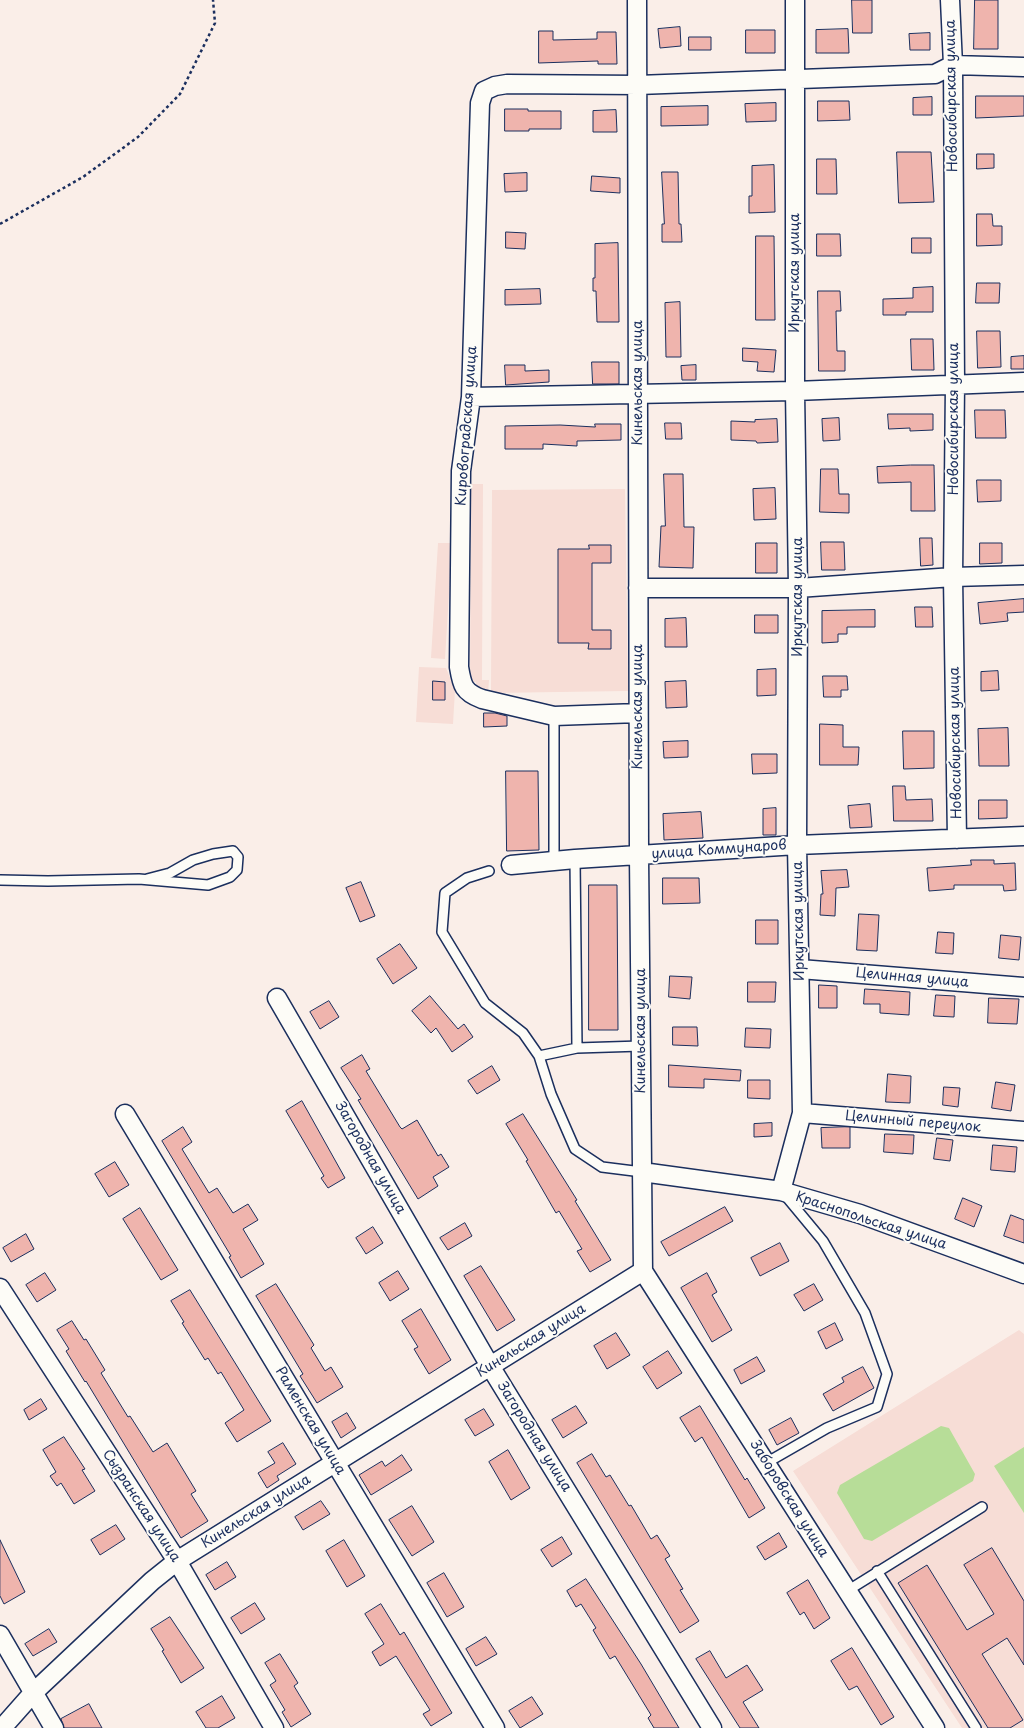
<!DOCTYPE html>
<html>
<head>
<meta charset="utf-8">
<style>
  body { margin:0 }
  canvas { display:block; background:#faeee8 }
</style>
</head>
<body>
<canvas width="1024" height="1728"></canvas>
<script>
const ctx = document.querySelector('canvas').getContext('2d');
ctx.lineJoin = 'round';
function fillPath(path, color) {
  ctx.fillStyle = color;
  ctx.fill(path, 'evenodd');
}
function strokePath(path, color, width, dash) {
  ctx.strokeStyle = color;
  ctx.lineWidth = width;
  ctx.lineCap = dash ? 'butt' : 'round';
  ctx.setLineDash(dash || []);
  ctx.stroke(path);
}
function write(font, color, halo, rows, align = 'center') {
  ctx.font = font + ' "Playpen Sans",sans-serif';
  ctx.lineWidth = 4;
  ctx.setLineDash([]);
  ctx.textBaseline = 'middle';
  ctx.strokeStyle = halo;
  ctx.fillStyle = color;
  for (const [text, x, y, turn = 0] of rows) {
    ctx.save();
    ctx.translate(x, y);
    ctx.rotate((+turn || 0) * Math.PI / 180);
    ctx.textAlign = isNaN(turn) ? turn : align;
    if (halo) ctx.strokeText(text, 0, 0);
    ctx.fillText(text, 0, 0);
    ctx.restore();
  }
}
fillPath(new Path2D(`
  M 471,484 L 483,484 L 482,680 L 489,680 L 488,694 L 476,694 L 476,682 L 470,682 Z
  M 625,489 L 628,691 L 491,693 L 492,490 Z
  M 438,543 L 452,543 L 445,659 L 431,658 Z
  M 419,667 L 446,668 L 455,690 L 453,724 L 416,722 Z
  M 1019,1330 L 1024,1334 L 1024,1728 L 962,1728 L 793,1471 Z`), '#f7ddd6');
fillPath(new Path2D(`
  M 941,1426 L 949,1428 L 975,1474 L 973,1481 L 872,1541 L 864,1539 L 837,1493 L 840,1485 Z
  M 1024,1447 L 1024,1513 L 994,1466 Z`), '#b7dd98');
const building = new Path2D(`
  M 852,0 L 872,0 L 872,33 L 853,33 Z
  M 975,0 L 998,0 L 998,49 L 974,49 Z
  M 680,27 L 681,46 L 660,48 L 658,29 Z
  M 848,29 L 849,53 L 816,53 L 816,30 Z
  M 746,30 L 775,30 L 775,53 L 746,53 Z
  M 539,31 L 553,31 L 553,40 L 597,39 L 597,32 L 616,32 L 617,64 L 598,64 L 598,61 L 539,63 Z
  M 930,33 L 930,50 L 910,50 L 909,34 Z
  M 689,37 L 711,37 L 711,50 L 689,50 Z
  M 976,96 L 1024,96 L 1024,116 L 976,118 Z
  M 932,97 L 932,115 L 913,115 L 913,98 Z
  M 818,101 L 849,101 L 850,120 L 818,121 Z
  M 776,103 L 776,121 L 746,122 L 745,104 Z
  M 708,106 L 708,125 L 661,126 L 661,107 Z
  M 505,109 L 528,109 L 528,111 L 561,111 L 561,129 L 529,129 L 529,131 L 505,131 Z
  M 616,110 L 617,132 L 593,132 L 593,111 Z
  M 897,152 L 931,152 L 934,202 L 899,203 Z
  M 977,154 L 994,154 L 994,168 L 977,169 Z
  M 817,159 L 836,159 L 837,194 L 817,194 Z
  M 774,165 L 775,212 L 749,213 L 749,196 L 752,196 L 752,166 Z
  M 662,172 L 678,172 L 679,224 L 681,224 L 682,242 L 662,242 L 662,224 L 664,224 Z
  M 527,173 L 527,191 L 505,192 L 504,174 Z
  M 592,176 L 620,178 L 620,193 L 591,191 Z
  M 977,214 L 992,214 L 993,226 L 1002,226 L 1002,245 L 977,246 Z
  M 506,232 L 526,233 L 525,249 L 506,248 Z
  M 817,234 L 840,234 L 841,256 L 817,256 Z
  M 756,236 L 774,236 L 775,320 L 756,320 Z
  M 912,238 L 931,238 L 931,253 L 912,253 Z
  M 618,243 L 619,322 L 597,322 L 596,291 L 593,291 L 593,278 L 595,278 L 595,244 Z
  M 977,283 L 1000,283 L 999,303 L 976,303 Z
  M 933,287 L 933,312 L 906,312 L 906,315 L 883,315 L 883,299 L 913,298 L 913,288 Z
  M 540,289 L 541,304 L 505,305 L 505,290 Z
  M 818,291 L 840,291 L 841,311 L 836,311 L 837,351 L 845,351 L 845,371 L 819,371 Z
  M 680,302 L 681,357 L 666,357 L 665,303 Z
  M 977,331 L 1000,331 L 1001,367 L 978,368 Z
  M 911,339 L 933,339 L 934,370 L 912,370 Z
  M 743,348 L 776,350 L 774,372 L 757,371 L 758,362 L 743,361 Z
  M 1024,356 L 1024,369 L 1011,369 L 1011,357 Z
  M 592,362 L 619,362 L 619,384 L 593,384 Z
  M 505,365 L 525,365 L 525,371 L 549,370 L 549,382 L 506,385 Z
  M 696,365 L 696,380 L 682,380 L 681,366 Z
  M 975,410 L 1005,410 L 1006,438 L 976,438 Z
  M 888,414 L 933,414 L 933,430 L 910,431 L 910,428 L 889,429 Z
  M 839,418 L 840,440 L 823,441 L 822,419 Z
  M 777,419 L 778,442 L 757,443 L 756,441 L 731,440 L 731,421 L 755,422 L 755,420 Z
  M 665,423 L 681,423 L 682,439 L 666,439 Z
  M 595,424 L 621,424 L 621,440 L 577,441 L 577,446 L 543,444 L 543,449 L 505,449 L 505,426 L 560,425 L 595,427 Z
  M 911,465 L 934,465 L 935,511 L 911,511 L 911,482 L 878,483 L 877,467 Z
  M 821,469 L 838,469 L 839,494 L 849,494 L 849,513 L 820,512 Z
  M 664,474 L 683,474 L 684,527 L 694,527 L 693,568 L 659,567 L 661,526 L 665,526 Z
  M 977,480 L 1001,480 L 1001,501 L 978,502 Z
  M 775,488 L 776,519 L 754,520 L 753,489 Z
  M 920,538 L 932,538 L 933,565 L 921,566 Z
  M 821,542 L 844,542 L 845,570 L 822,570 Z
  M 756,543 L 777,543 L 777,573 L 756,573 Z
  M 980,543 L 1002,543 L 1002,563 L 980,564 Z
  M 589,545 L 611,545 L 611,563 L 592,563 L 592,630 L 611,630 L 611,649 L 588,649 L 589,643 L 558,643 L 558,549 L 589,549 Z
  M 1024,599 L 1024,612 L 1007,613 L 1008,621 L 980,624 L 978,603 Z
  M 915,607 L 932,607 L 933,627 L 916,627 Z
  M 875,610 L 875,627 L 847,627 L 847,634 L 838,634 L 838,642 L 822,643 L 822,611 Z
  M 755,615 L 778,615 L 778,633 L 755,633 Z
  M 686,618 L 687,647 L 665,647 L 665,619 Z
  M 776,669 L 776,695 L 757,696 L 757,670 Z
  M 998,671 L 999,690 L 981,691 L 981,672 Z
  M 823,676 L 847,676 L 848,690 L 841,690 L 841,697 L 824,697 Z
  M 433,681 L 445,682 L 445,700 L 433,700 Z
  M 686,681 L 687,707 L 666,708 L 665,682 Z
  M 484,713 L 495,713 L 507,716 L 507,726 L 484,727 Z
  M 820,724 L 843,725 L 843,747 L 859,747 L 858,765 L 820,765 Z
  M 1008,728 L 1009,766 L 979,766 L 978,729 Z
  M 903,731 L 934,731 L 934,768 L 904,769 Z
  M 688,741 L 688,757 L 664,758 L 663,742 Z
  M 752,754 L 777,754 L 777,773 L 753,774 Z
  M 506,771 L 538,771 L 539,850 L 507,851 Z
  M 893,786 L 905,786 L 906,800 L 932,799 L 933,821 L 894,821 Z
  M 979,800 L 1007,800 L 1007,818 L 979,819 Z
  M 870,804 L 872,827 L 850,828 L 848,806 Z
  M 776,808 L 776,835 L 763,835 L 763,809 Z
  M 701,812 L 703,838 L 664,840 L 663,814 Z
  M 971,860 L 994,860 L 994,864 L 1015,863 L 1016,890 L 1004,891 L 1003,885 L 954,885 L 954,889 L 929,891 L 927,868 L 971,865 Z
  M 847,870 L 849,887 L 836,888 L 835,916 L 820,915 L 821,894 L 823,894 L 821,871 Z
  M 663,878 L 699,878 L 700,903 L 663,904 Z
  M 361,882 L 375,916 L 360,922 L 346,888 Z
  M 589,885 L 617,885 L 618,1030 L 589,1030 Z
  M 859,914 L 879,915 L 877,951 L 857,950 Z
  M 756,920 L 778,920 L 778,944 L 756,944 Z
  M 938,932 L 954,933 L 953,954 L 936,953 Z
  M 1001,935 L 1021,937 L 1019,960 L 999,958 Z
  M 400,944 L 417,968 L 393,984 L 377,959 Z
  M 670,976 L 692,977 L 690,999 L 669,997 Z
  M 748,982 L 776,982 L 775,1002 L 748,1002 Z
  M 819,985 L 837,986 L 837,1008 L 819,1008 Z
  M 865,989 L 910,992 L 909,1015 L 880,1013 L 880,1004 L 864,1004 Z
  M 936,995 L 955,996 L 954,1017 L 934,1016 Z
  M 430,996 L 458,1029 L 464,1024 L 473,1037 L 452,1052 L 436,1028 L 431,1033 L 412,1011 Z
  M 989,998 L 1019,999 L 1017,1024 L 988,1023 Z
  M 329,1001 L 339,1017 L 320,1029 L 310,1012 Z
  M 673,1027 L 697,1027 L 698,1046 L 673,1045 Z
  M 746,1028 L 771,1029 L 770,1048 L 745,1047 Z
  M 362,1055 L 370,1069 L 366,1071 L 400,1127 L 402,1129 L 417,1120 L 438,1156 L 441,1154 L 449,1167 L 433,1177 L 438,1186 L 418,1199 L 358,1100 L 361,1099 L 341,1068 Z
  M 669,1065 L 741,1070 L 740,1081 L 704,1079 L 704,1088 L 669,1087 Z
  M 492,1066 L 500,1080 L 477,1094 L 468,1081 Z
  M 888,1074 L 911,1076 L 910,1103 L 886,1102 Z
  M 748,1080 L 770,1080 L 770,1099 L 748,1098 Z
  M 996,1082 L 1015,1085 L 1011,1111 L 992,1108 Z
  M 944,1087 L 960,1088 L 958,1107 L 943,1105 Z
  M 302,1101 L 345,1178 L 328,1188 L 321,1178 L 324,1176 L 286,1111 Z
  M 523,1114 L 577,1200 L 575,1201 L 611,1260 L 590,1272 L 577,1251 L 582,1249 L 559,1211 L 556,1213 L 526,1161 L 528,1160 L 506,1124 Z
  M 772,1123 L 772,1136 L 754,1137 L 754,1124 Z
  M 183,1127 L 192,1142 L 182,1149 L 209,1193 L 217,1188 L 233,1213 L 248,1204 L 258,1220 L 243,1229 L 264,1264 L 241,1278 L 229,1257 L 231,1256 L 162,1141 Z
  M 850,1127 L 850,1148 L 822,1148 L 821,1128 Z
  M 885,1134 L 914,1135 L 913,1154 L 884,1152 Z
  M 937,1138 L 953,1140 L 950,1161 L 934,1159 Z
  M 993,1145 L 1017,1147 L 1015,1172 L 991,1170 Z
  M 115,1162 L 129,1185 L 109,1197 L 95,1174 Z
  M 963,1198 L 982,1206 L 974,1227 L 955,1219 Z
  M 725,1207 L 733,1221 L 669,1256 L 661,1242 Z
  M 140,1208 L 178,1270 L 161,1280 L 123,1219 Z
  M 1011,1215 L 1024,1220 L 1024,1243 L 1004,1236 Z
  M 465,1223 L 472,1236 L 448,1250 L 440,1238 Z
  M 373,1227 L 383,1243 L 366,1254 L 356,1238 Z
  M 26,1234 L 34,1249 L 11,1262 L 3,1248 Z
  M 780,1243 L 789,1261 L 760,1276 L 751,1258 Z
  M 481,1266 L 515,1320 L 497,1331 L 464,1276 Z
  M 398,1271 L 409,1289 L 390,1301 L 379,1283 Z
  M 45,1273 L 56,1290 L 37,1302 L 26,1285 Z
  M 707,1273 L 717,1292 L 712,1295 L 732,1330 L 712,1342 L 681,1288 Z
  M 276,1284 L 314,1345 L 311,1348 L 325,1371 L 331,1367 L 343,1387 L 317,1403 L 300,1376 L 303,1374 L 256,1296 Z
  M 814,1284 L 823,1300 L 804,1311 L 794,1295 Z
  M 190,1290 L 271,1421 L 237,1442 L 225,1423 L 244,1410 L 221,1372 L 218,1374 L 208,1358 L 205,1360 L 182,1323 L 184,1322 L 171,1301 Z
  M 421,1309 L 451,1360 L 429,1374 L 414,1349 L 418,1347 L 402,1321 Z
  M 72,1321 L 84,1340 L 86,1339 L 105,1370 L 101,1373 L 128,1417 L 130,1416 L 153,1452 L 167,1443 L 196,1491 L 191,1494 L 208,1521 L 181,1538 L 86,1381 L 85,1382 L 66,1351 L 69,1349 L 57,1330 Z
  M 835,1323 L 843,1340 L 826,1349 L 818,1332 Z
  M 616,1333 L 630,1355 L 607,1369 L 594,1346 Z
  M 668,1351 L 682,1373 L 657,1389 L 643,1367 Z
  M 757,1357 L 765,1371 L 741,1384 L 734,1370 Z
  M 863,1367 L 874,1388 L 833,1411 L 823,1394 L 844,1382 L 842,1378 Z
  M 41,1399 L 47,1409 L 29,1420 L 24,1410 Z
  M 576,1406 L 587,1423 L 563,1438 L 552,1420 Z
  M 700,1406 L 745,1480 L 747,1478 L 765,1508 L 749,1518 L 702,1437 L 695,1442 L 680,1418 Z
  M 484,1409 L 494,1425 L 475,1436 L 465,1420 Z
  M 347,1413 L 356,1428 L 341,1438 L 332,1422 Z
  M 791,1418 L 799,1433 L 777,1445 L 769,1430 Z
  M 64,1437 L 85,1469 L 82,1470 L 95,1491 L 74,1504 L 61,1483 L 57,1486 L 50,1476 L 56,1472 L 43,1450 Z
  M 283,1443 L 296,1464 L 277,1476 L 279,1480 L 267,1488 L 258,1473 L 275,1463 L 268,1452 Z
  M 508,1450 L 530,1488 L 511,1500 L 489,1462 Z
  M 592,1454 L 606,1477 L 610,1475 L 629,1506 L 631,1505 L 651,1539 L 657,1535 L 670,1556 L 665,1559 L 683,1589 L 680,1590 L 699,1621 L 680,1633 L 577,1463 Z
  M 402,1455 L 412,1470 L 371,1495 L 359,1475 L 382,1461 L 385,1466 Z
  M 321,1501 L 330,1514 L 303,1530 L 295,1517 Z
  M 412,1506 L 434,1542 L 412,1556 L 389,1520 Z
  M 116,1525 L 125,1539 L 100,1555 L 91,1540 Z
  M 779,1533 L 787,1547 L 765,1560 L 757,1547 Z
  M 562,1537 L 572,1554 L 552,1567 L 541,1550 Z
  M 0,1540 L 25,1592 L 4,1604 L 0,1596 Z
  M 344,1540 L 365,1576 L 347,1587 L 326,1551 Z
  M 992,1548 L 1024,1601 L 1024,1665 L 1007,1638 L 982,1654 L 1023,1720 L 1010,1728 L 988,1728 L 898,1583 L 927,1565 L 967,1630 L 994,1614 L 964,1565 Z
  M 227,1562 L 236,1577 L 215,1590 L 206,1575 Z
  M 444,1573 L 464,1607 L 447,1617 L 427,1583 Z
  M 586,1579 L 641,1664 L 679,1728 L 654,1728 L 648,1718 L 651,1715 L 615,1656 L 610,1659 L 593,1630 L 596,1628 L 581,1604 L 576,1607 L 567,1591 Z
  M 808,1580 L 830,1618 L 814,1629 L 804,1612 L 800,1615 L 787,1593 Z
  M 255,1603 L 265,1619 L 241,1634 L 231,1618 Z
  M 381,1604 L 400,1635 L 404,1632 L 452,1713 L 431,1726 L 423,1714 L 430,1710 L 396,1656 L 380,1666 L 372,1652 L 384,1644 L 365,1614 Z
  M 170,1617 L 204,1668 L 181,1683 L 162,1651 L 164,1650 L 151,1629 Z
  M 49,1629 L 57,1642 L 33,1656 L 25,1644 Z
  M 486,1637 L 497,1654 L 476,1666 L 466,1649 Z
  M 852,1648 L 894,1717 L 881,1725 L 857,1686 L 849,1690 L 831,1661 Z
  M 710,1651 L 726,1678 L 747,1665 L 763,1690 L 743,1702 L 759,1728 L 740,1728 L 696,1659 Z
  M 280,1654 L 298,1683 L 294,1686 L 311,1714 L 291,1727 L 282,1712 L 285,1710 L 270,1685 L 276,1681 L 265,1663 Z
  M 222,1696 L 235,1718 L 218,1728 L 206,1728 L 196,1712 Z
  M 532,1697 L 543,1714 L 520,1728 L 509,1711 Z
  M 89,1704 L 102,1728 L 64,1728 L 61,1719 Z`);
fillPath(building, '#efb4ad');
strokePath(building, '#1b2f5e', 1);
const lane = new Path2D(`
  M 554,716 L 554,861
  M 575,859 L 577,1048
  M 489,871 L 467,878 L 445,893 L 442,932 L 485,1003 L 523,1033 L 539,1056 L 577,1048 L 641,1046
  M 0,880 L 48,881 L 139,879 L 208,885 L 230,877 L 237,870 L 238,857 L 233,851 L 213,854 L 193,860 L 170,873 L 147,879
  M 539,1056 L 551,1094 L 575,1149 L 602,1167 L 642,1172
  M 766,1463 L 827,1428 L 877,1407 L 887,1374 L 865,1313 L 823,1241 L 784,1194
  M 877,1571 L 976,1728
  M 847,1591 L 982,1507`);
const street = new Path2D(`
  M 637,0 L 639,856 L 643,1271
  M 950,0 L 953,65 L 955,384 L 953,577 L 957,839
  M 471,397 L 795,391 L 1024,382
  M 638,588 L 798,588 L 953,577 L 1024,575
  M 638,713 L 554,716 L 482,699 C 463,692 462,685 459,667 L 461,471 L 471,397 L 480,103 L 484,91 L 495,86 L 507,84 L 638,85 L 935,74 L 953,65 L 1024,67
  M 511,865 L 575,859 L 797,845 L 1024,836
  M 800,969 L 1024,987
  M 277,998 L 490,1366 L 712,1728
  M 802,1113 L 1024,1131
  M 125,1114 L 495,1728
  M 642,1172 L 781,1191 L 860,1214 L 1024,1274
  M 781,1191 L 802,1113 L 797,845 L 798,588 L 795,391 L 795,0
  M 643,1271 L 935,1728
  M 0,1288 L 177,1561 L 274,1728
  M 0,1635 L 54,1728
  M 2,1728 L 33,1693 L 152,1581 L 177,1561 L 643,1271`);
strokePath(lane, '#1b2f5e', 12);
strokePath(street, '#1b2f5e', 21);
strokePath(new Path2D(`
  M 0,224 L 83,177 L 138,137 L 180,94 L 215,23 L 213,0`), '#1b2f5e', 2.5, [3, 3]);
strokePath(lane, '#fdfcf7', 9);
strokePath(street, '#fdfcf7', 18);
write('14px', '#1b2f5e', '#fdfcf7', [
  ["Новосибирская улица",952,96,-91],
  ["Иркутская улица",795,273,-90],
  ["Кинельская улица",638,383,-90],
  ["Новосибирская улица",954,419,-90],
  ["Кировоградская улица",467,426,-86],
  ["Иркутская улица",798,597,-90],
  ["Кинельская улица",638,707,-90],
  ["Новосибирская улица",956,743,-91],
  ["улица Коммунаров",719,850,-4],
  ["Иркутская улица",799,921,-91],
  ["Целинная улица",912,978,5],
  ["Кинельская улица",641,1031,-90],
  ["Целинный переулок",913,1122,5],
  ["Загородная улица",370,1158,60],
  ["Краснопольская улица",871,1221,18],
  ["Кинельская улица",531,1341,-32],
  ["Раменская улица",310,1421,59],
  ["Загородная улица",534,1437,58],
  ["Заборовская улица",789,1499,58],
  ["Сызранская улица",141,1506,57],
  ["Кинельская улица",256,1512,-32]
]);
</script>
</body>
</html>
